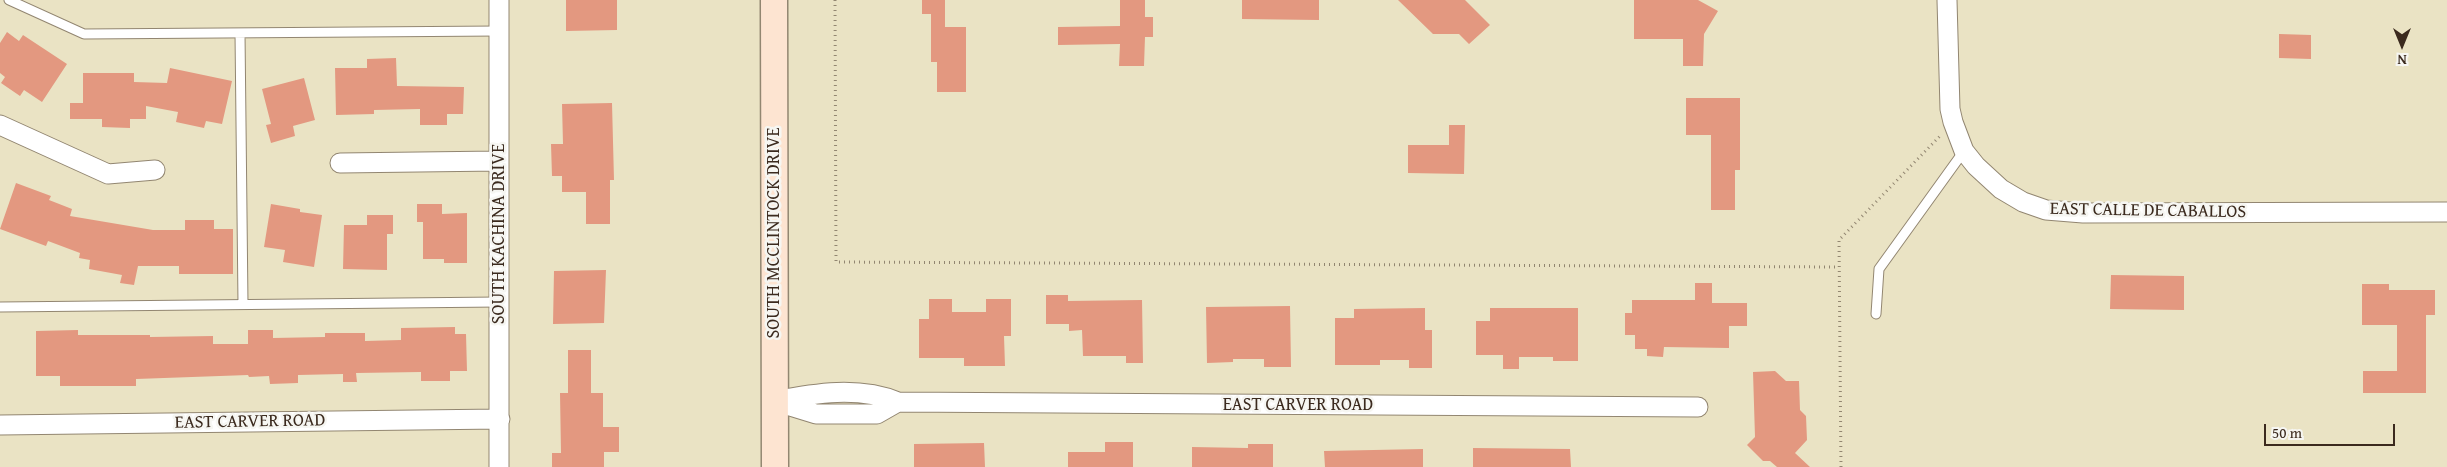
<!DOCTYPE html>
<html>
<head>
<meta charset="utf-8">
<style>
  body { margin:0 }
  #map { position:relative; width:2447px; height:467px; overflow:hidden; background:#eae3c4; font-family:"Gentium Book Plus",serif }
  canvas { display:block }
  .north { position:absolute; left:2377px; top:20px; width:50px; height:50px; -webkit-text-stroke:4px #f6f6f2; paint-order:stroke; rotate:180deg; font-size:14px; font-weight:700; line-height:20px; text-align:center; color:#3b2a1e }
  .north::after { content:''; display:block; margin:auto; width:18px; height:22px; background:#3b2a1e; clip-path:polygon(50% 0,100% 100%,50% 72%,0 100%) }
  .scale { position:absolute; left:2264px; top:424px; width:131px; height:22px; box-sizing:border-box; border:2px solid #3b2a1e; border-top:0; padding-left:6px; font-size:15px; line-height:18px; white-space:nowrap; color:#3b2a1e; -webkit-text-stroke:4px #f6f6f2; paint-order:stroke }
</style>
</head>
<body>
<div id="map">
<canvas width="2447" height="467"></canvas>
<div class="north">N</div>
<div class="scale">50 m</div>
</div>
<script>
const ctx = document.querySelector('canvas').getContext('2d');
ctx.lineJoin = 'round';
function fillPath(path, color) {
  ctx.fillStyle = color;
  ctx.fill(path, 'evenodd');
}
function strokePath(path, color, width, dash) {
  ctx.strokeStyle = color;
  ctx.lineWidth = width;
  ctx.lineCap = dash ? 'butt' : 'round';
  ctx.setLineDash(dash || []);
  ctx.stroke(path);
}
function write(font, color, halo, rows, align = 'center') {
  ctx.font = font + ' "Gentium Book Plus",serif';
  ctx.lineWidth = 5;
  ctx.setLineDash([]);
  ctx.textBaseline = 'middle';
  ctx.strokeStyle = halo;
  ctx.fillStyle = color;
  for (const [text, x, y, turn = 0] of rows) {
    ctx.save();
    ctx.translate(x, y);
    ctx.rotate((+turn || 0) * Math.PI / 180);
    ctx.textAlign = isNaN(turn) ? turn : align;
    if (halo) ctx.strokeText(text, 0, 0);
    ctx.fillText(text, 0, 0);
    ctx.restore();
  }
}
fillPath(new Path2D(`
  M 566,0 L 617,0 L 617,30 L 566,31 Z
  M 922,0 L 945,0 L 945,27 L 966,27 L 966,92 L 937,92 L 937,62 L 931,62 L 931,14 L 922,14 Z
  M 1120,0 L 1145,0 L 1145,17 L 1153,17 L 1153,37 L 1145,37 L 1144,66 L 1119,66 L 1120,44 L 1058,45 L 1058,27 L 1120,26 Z
  M 1242,0 L 1319,0 L 1319,20 L 1242,19 Z
  M 1398,0 L 1465,0 L 1490,25 L 1469,44 L 1459,34 L 1433,34 Z
  M 1634,0 L 1698,0 L 1718,11 L 1704,34 L 1703,66 L 1683,66 L 1683,39 L 1634,39 Z
  M 7,32 L 19,41 L 23,35 L 67,64 L 42,102 L 24,90 L 20,96 L 1,83 L 5,77 L 0,73 L 0,43 Z
  M 2279,34 L 2311,35 L 2311,59 L 2279,58 Z
  M 396,58 L 397,86 L 464,87 L 463,114 L 447,114 L 447,125 L 420,125 L 420,109 L 374,110 L 374,114 L 336,115 L 335,68 L 367,68 L 367,59 Z
  M 170,68 L 232,81 L 222,124 L 206,121 L 204,128 L 176,122 L 178,112 L 146,106 L 146,119 L 130,119 L 130,128 L 102,127 L 102,119 L 70,119 L 70,103 L 83,103 L 83,73 L 134,73 L 134,82 L 167,83 Z
  M 304,78 L 315,120 L 293,126 L 295,136 L 271,143 L 266,125 L 271,124 L 262,89 Z
  M 1686,98 L 1740,98 L 1740,170 L 1735,170 L 1735,210 L 1711,210 L 1711,135 L 1686,135 Z
  M 612,103 L 614,180 L 610,180 L 610,224 L 586,224 L 586,192 L 562,192 L 562,176 L 552,176 L 551,144 L 563,144 L 562,104 Z
  M 1449,125 L 1465,125 L 1464,174 L 1408,173 L 1408,145 L 1449,145 Z
  M 16,183 L 51,196 L 49,200 L 72,209 L 70,216 L 153,230 L 185,230 L 185,220 L 214,220 L 214,229 L 233,229 L 233,274 L 179,274 L 179,266 L 138,266 L 134,285 L 120,283 L 122,275 L 89,269 L 90,260 L 79,258 L 80,253 L 48,241 L 46,246 L 0,229 Z
  M 271,204 L 300,209 L 300,212 L 322,215 L 314,267 L 283,262 L 285,250 L 264,247 Z
  M 417,204 L 442,204 L 442,214 L 467,213 L 467,263 L 444,263 L 444,259 L 423,259 L 423,222 L 417,222 Z
  M 367,215 L 393,215 L 393,234 L 387,234 L 387,270 L 343,269 L 344,225 L 367,225 Z
  M 606,270 L 604,323 L 553,324 L 554,271 Z
  M 2111,275 L 2184,276 L 2184,310 L 2110,309 Z
  M 1695,283 L 1712,283 L 1712,303 L 1747,303 L 1747,326 L 1729,326 L 1729,348 L 1664,347 L 1663,357 L 1647,356 L 1647,349 L 1635,349 L 1635,335 L 1625,335 L 1625,313 L 1632,313 L 1632,300 L 1695,300 Z
  M 2362,284 L 2389,284 L 2389,290 L 2435,290 L 2435,315 L 2426,315 L 2426,393 L 2363,393 L 2363,371 L 2397,371 L 2397,325 L 2362,325 Z
  M 1046,295 L 1068,295 L 1068,301 L 1142,300 L 1143,363 L 1126,363 L 1126,356 L 1083,356 L 1082,330 L 1069,331 L 1069,324 L 1046,324 Z
  M 929,299 L 952,299 L 952,312 L 986,312 L 986,299 L 1011,299 L 1011,336 L 1004,336 L 1005,366 L 964,366 L 964,358 L 919,358 L 919,319 L 929,319 Z
  M 1290,306 L 1291,367 L 1264,367 L 1264,359 L 1233,359 L 1233,362 L 1207,363 L 1206,307 Z
  M 1425,308 L 1425,330 L 1432,330 L 1432,368 L 1409,368 L 1409,360 L 1380,360 L 1380,365 L 1335,365 L 1335,318 L 1354,318 L 1354,309 Z
  M 1490,308 L 1578,308 L 1578,361 L 1553,361 L 1553,357 L 1519,357 L 1519,369 L 1503,369 L 1503,355 L 1476,355 L 1476,321 L 1490,321 Z
  M 455,327 L 455,334 L 466,334 L 467,371 L 450,371 L 450,381 L 421,381 L 421,372 L 356,373 L 357,382 L 343,382 L 343,374 L 298,375 L 298,383 L 270,384 L 269,376 L 249,377 L 248,375 L 136,379 L 136,386 L 60,386 L 60,376 L 36,376 L 36,331 L 78,330 L 78,335 L 150,335 L 150,337 L 213,336 L 213,344 L 248,344 L 248,330 L 273,330 L 273,338 L 325,337 L 325,333 L 365,333 L 365,341 L 401,340 L 401,328 Z
  M 568,350 L 591,350 L 591,393 L 603,393 L 603,427 L 619,427 L 619,452 L 604,452 L 604,467 L 552,467 L 552,453 L 561,453 L 560,393 L 568,393 Z
  M 1775,371 L 1786,381 L 1799,381 L 1800,410 L 1806,416 L 1807,440 L 1795,453 L 1810,467 L 1777,467 L 1770,461 L 1763,461 L 1747,445 L 1755,437 L 1753,372 Z
  M 1105,442 L 1133,442 L 1133,467 L 1068,467 L 1068,452 L 1105,452 Z
  M 984,443 L 985,467 L 914,467 L 914,444 Z
  M 1248,444 L 1273,444 L 1273,467 L 1192,467 L 1192,447 L 1248,448 Z
  M 1473,448 L 1570,449 L 1571,467 L 1473,467 Z
  M 1423,449 L 1423,467 L 1325,467 L 1324,451 Z`), '#e39880');
const lane = new Path2D(`
  M 9,0 L 84,34 L 499,31
  M 240,33 L 243,304
  M 0,307 L 499,302
  M 1876,314 L 1879,269 L 1964,151`);
const street = new Path2D(`
  M 499,0 L 499,467
  M 1947,0 L 1950,109 L 1953,122 L 1964,151 L 1976,166 L 2001,189 L 2023,202 L 2046,210 L 2083,213 L 2447,212
  M 0,125 L 108,174 L 155,170
  M 340,163 L 498,161
  M 775,401 C 815,393 859,386 898,402 L 1698,407
  M 777,402 L 816,414 L 877,414 L 898,402
  M 0,425 L 500,419`);
const secondary = new Path2D(`
  M 774,0 L 775,467`);
strokePath(lane, '#928671', 11);
strokePath(street, '#928671', 21);
strokePath(secondary, '#928671', 29);
strokePath(new Path2D(`
  M 835,0 L 836,262 L 1839,267
  M 1841,467 L 1839,240 L 1940,136`), '#928671', 3, [1, 4]);
strokePath(lane, '#fff', 9);
strokePath(street, '#fff', 19);
strokePath(secondary, '#fde4d1', 26);
write('18px', '#3b2a1e', '#f6f6f2', [
  ["EAST CALLE DE CABALLOS",2148,211,1],
  ["SOUTH MCCLINTOCK DRIVE",774,233,-90],
  ["SOUTH KACHINA DRIVE",499,234,-90],
  ["EAST CARVER ROAD",1298,405],
  ["EAST CARVER ROAD",250,422,-1]
]);
</script>
</body>
</html>
